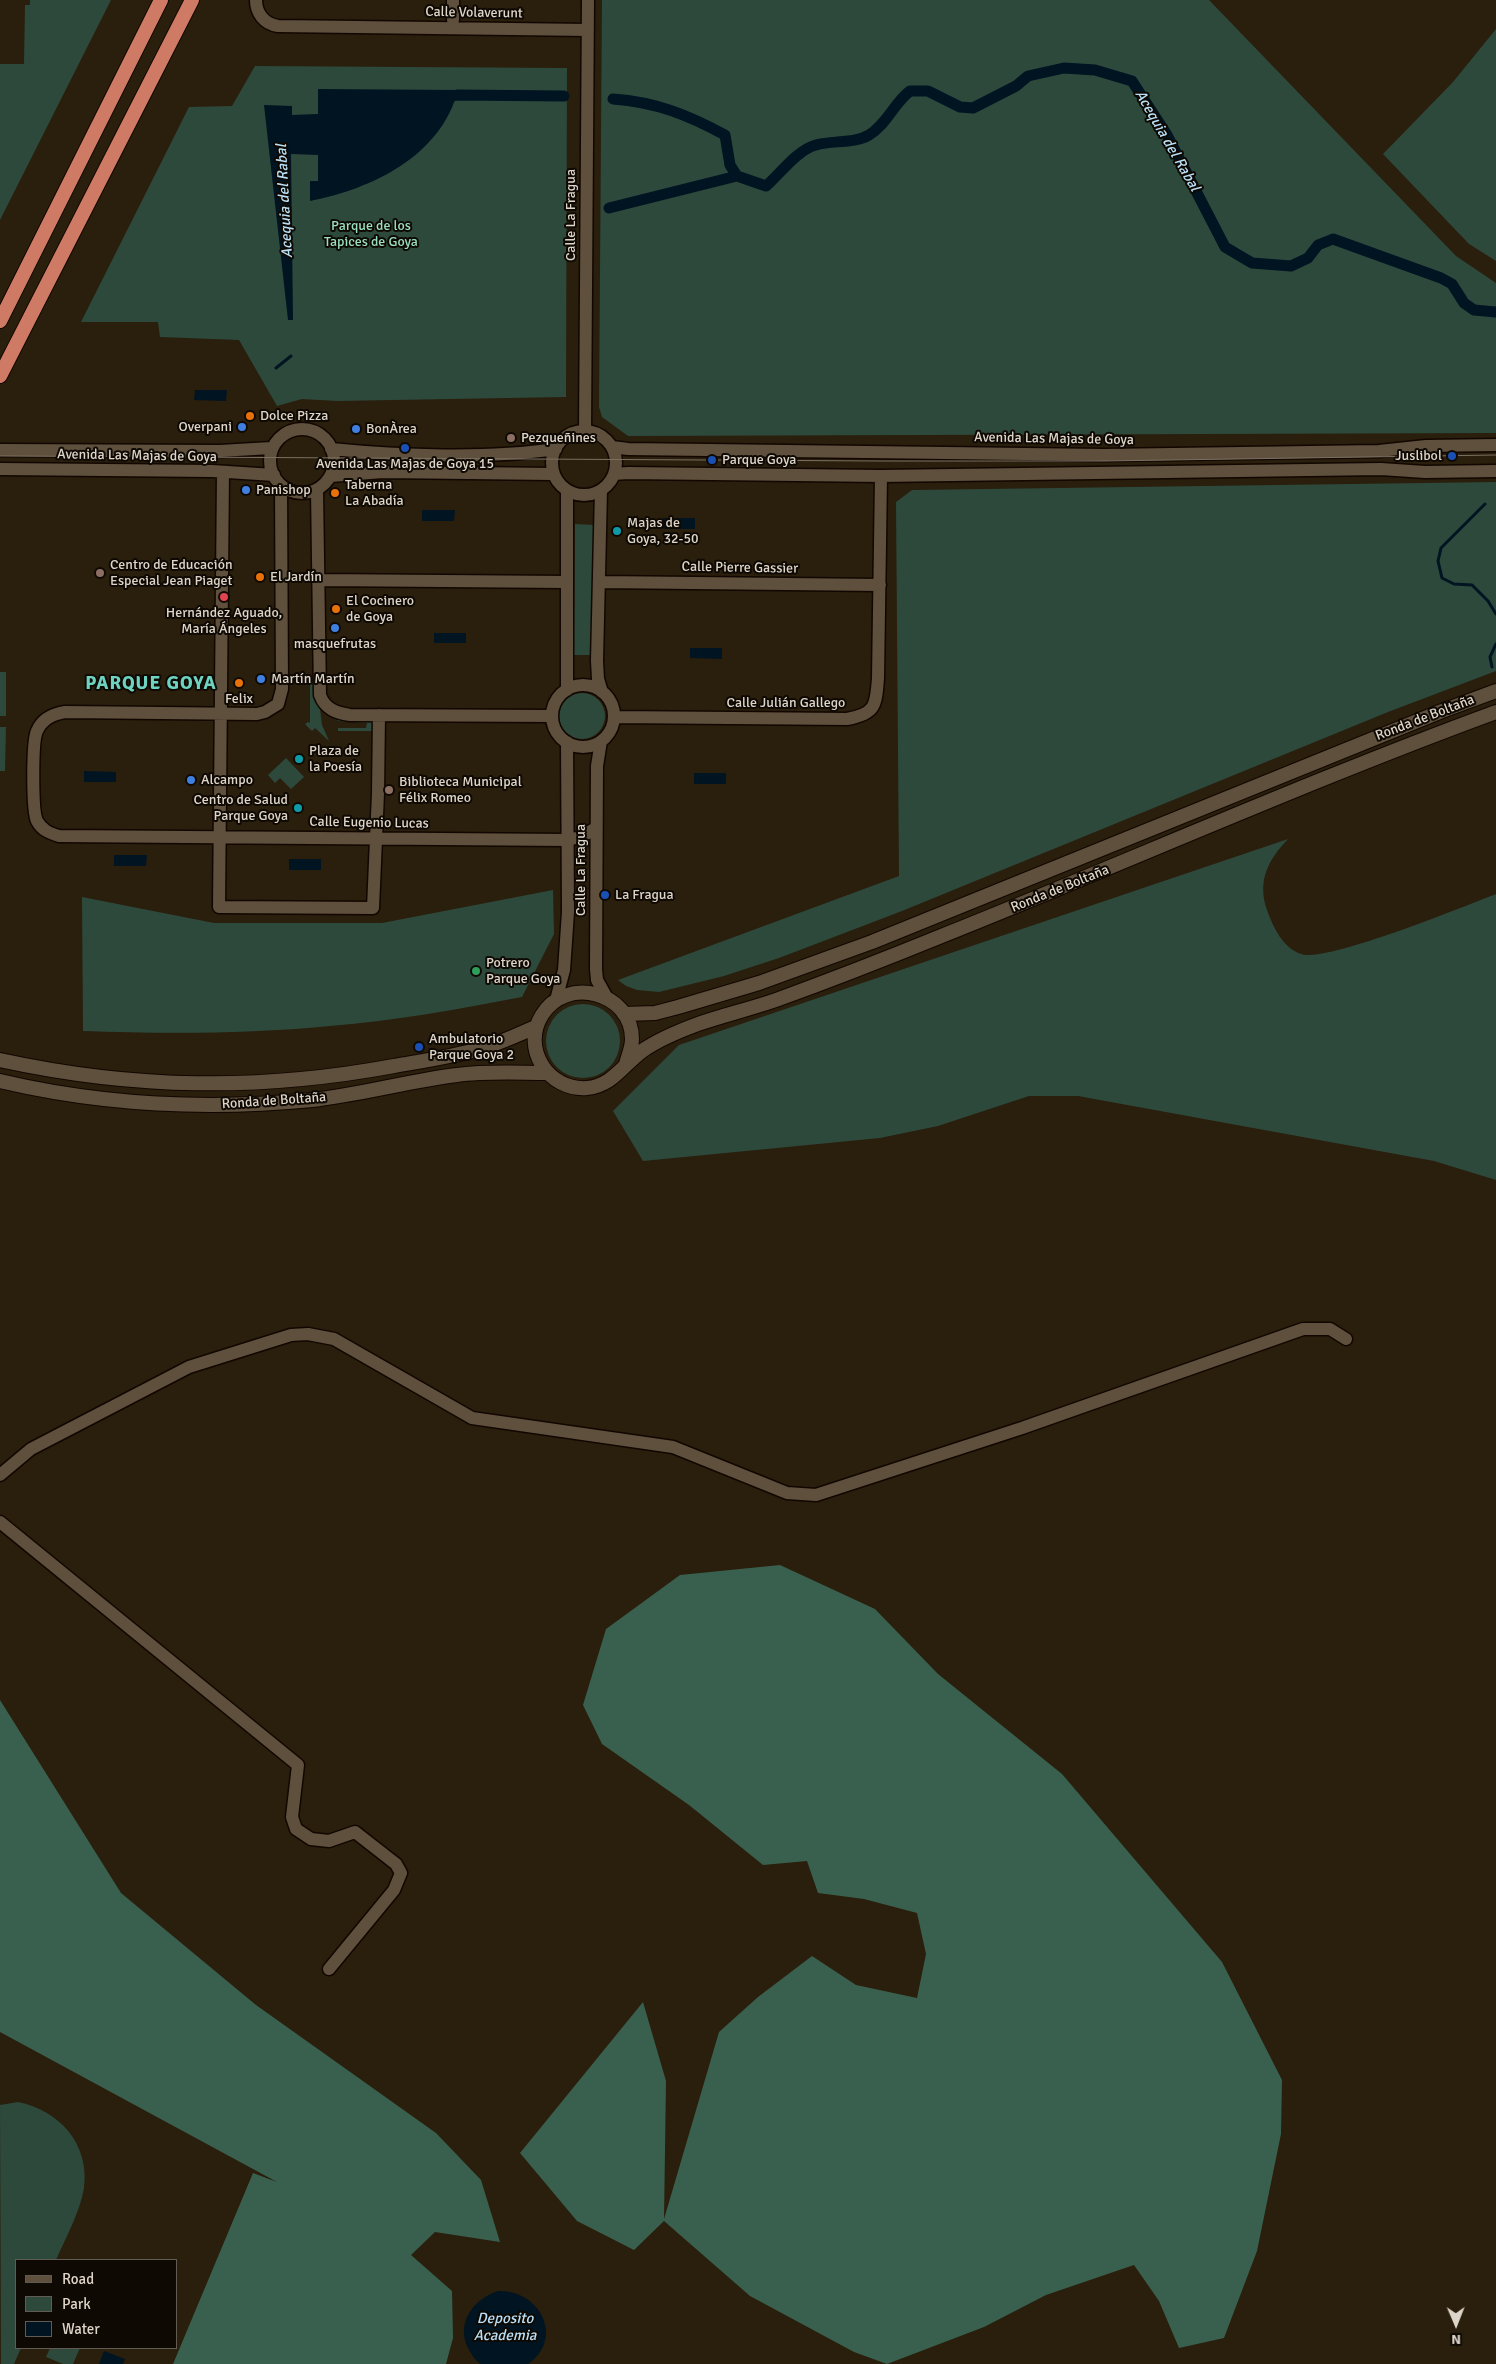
<!DOCTYPE html>
<html>
<head>
<meta charset="utf-8">
<style>
  body { margin:0 }
  #map { position:relative; width:1496px; height:2364px; overflow:hidden; background:#2a1e0c; font-family:Signika,sans-serif }
  canvas { display:block }
  .legend { position:absolute; left:15px; top:2259px; width:162px; height:90px; box-sizing:border-box; background:#0e0903; border:1px solid #615b53; margin:0; padding:6px 9px; list-style:none; font-size:15px; color:#ded5ca }
  .legend li { display:flex; align-items:center; gap:10px; height:25px }
  .legend b { width:25px; border:1px solid #615b53 }
  .north { position:absolute; left:1431px; top:2299px; width:50px; height:50px; -webkit-text-stroke:4px #0e0903; paint-order:stroke; rotate:179deg; font-size:14px; font-weight:700; line-height:20px; text-align:center; color:#ded5ca }
  .north::after { content:''; display:block; margin:auto; width:18px; height:22px; background:#ded5ca; clip-path:polygon(50% 0,100% 100%,50% 72%,0 100%) }
</style>
</head>
<body>
<div id="map">
<canvas width="1496" height="2364"></canvas>
<ul class="legend">
<li><b style="height:6px;background:#5e503d"></b>Road</li>
<li><b style="height:14px;background:#2d493c"></b>Park</li>
<li><b style="height:14px;background:#001421"></b>Water</li>
</ul>
<div class="north">N</div>
</div>
<script>
const ctx = document.querySelector('canvas').getContext('2d');
ctx.lineJoin = 'round';
function fillPath(path, color) {
  ctx.fillStyle = color;
  ctx.fill(path, 'evenodd');
}
function strokePath(path, color, width, dash) {
  ctx.strokeStyle = color;
  ctx.lineWidth = width;
  ctx.lineCap = dash ? 'butt' : 'round';
  ctx.setLineDash(dash || []);
  ctx.stroke(path);
}
function write(font, color, halo, rows, align = 'center') {
  ctx.font = font + ' Signika,sans-serif';
  ctx.lineWidth = 4;
  ctx.setLineDash([]);
  ctx.textBaseline = 'middle';
  ctx.strokeStyle = halo;
  ctx.fillStyle = color;
  for (const [text, x, y, turn = 0] of rows) {
    ctx.save();
    ctx.translate(x, y);
    ctx.rotate((+turn || 0) * Math.PI / 180);
    ctx.textAlign = isNaN(turn) ? turn : align;
    if (halo) ctx.strokeText(text, 0, 0);
    ctx.fillText(text, 0, 0);
    ctx.restore();
  }
}
fillPath(new Path2D(`
  M 30,0 L 111,0 L 0,220 L 0,64 L 24,64 L 25,5 L 30,5 Z
  M 602,0 L 1209,0 L 1456,256 L 1496,283 L 1496,433 L 628,436 L 602,417 L 599,407 Z
  M 1496,29 L 1496,261 L 1469,244 L 1383,154 L 1453,82 Z
  M 255,66 L 567,68 L 566,397 L 337,401 L 302,399 L 277,406 L 239,340 L 160,337 L 158,322 L 81,322 L 189,107 L 232,106 Z
  M 1496,482 L 1496,671 L 1388,712 L 902,911 L 779,958 L 724,976 L 659,992 L 637,990 L 626,986 L 618,980 L 899,876 L 896,502 L 912,490 Z
  M 575,524 L 594,525 L 593,655 L 574,655 Z
  M 0,672 L 6,672 L 6,716 L 0,716 Z
  M 310,681 L 314,681 L 317,699 L 375,720 L 375,731 L 338,731 L 338,728 L 366,728 L 367,723 L 338,721 L 320,709 L 322,725 L 329,741 L 315,728 L 312,731 L 305,724 L 308,722 L 310,723 Z
  M559 716a23 23 0 1 1 46 0a23 23 0 1 1-46 0Z
  M 0,727 L 6,727 L 5,771 L 0,771 Z
  M 286,758 L 304,777 L 291,789 L 280,778 L 275,783 L 268,775 Z
  M 1288,839 C 1268,860 1257,881 1267,910 C 1273,927 1283,948 1301,954 C 1326,963 1465,906 1496,894 L 1496,1180 L 1434,1161 L 1078,1096 L 1029,1096 L 938,1126 L 880,1138 L 643,1161 L 613,1111 L 679,1045 Z
  M 553,890 L 554,934 L 522,997 C 458,1009 395,1021 330,1026 C 248,1034 165,1034 83,1031 L 82,897 L 214,923 L 382,923 Z
  M546 1041a37 37 0 1 1 74 0a37 37 0 1 1-74 0Z
  M 18,2102 C 59,2110 90,2144 84,2188 C 80,2212 66,2237 56,2260 L 16,2260 L 16,2348 L 21,2348 L 14,2364 L 1,2364 L 0,2105 Z
  M 50,2348 L 80,2348 L 73,2364 L 63,2364 L 46,2357 Z`), '#2d493c');
fillPath(new Path2D(`
  M 780,1565 L 875,1609 L 938,1674 L 1062,1774 L 1222,1962 L 1282,2080 L 1281,2134 L 1257,2251 L 1224,2338 L 1179,2348 L 1159,2301 L 1134,2265 L 1046,2295 L 984,2327 L 887,2364 L 854,2352 L 750,2296 L 664,2221 L 634,2250 L 577,2221 L 520,2153 L 643,2002 L 666,2081 L 664,2219 L 719,2032 L 758,1997 L 812,1956 L 856,1985 L 917,1998 L 926,1954 L 917,1913 L 864,1899 L 818,1893 L 807,1861 L 763,1865 L 689,1805 L 602,1744 L 583,1705 L 606,1629 L 680,1575 Z
  M 0,1700 L 121,1893 L 256,2005 L 436,2133 L 481,2180 L 500,2242 L 435,2232 L 411,2255 L 452,2291 L 453,2338 L 446,2364 L 173,2364 L 253,2173 L 277,2182 L 0,2032 Z`), '#39604e');
fillPath(new Path2D(`
  M 318,89 L 458,90 C 441,156 372,189 310,201 L 310,181 L 318,181 L 318,155 L 291,154 L 293,320 L 288,320 L 264,105 L 292,106 L 292,115 L 318,114 Z
  M 195,390 L 227,390 L 226,401 L 194,400 Z
  M 422,510 L 455,510 L 454,521 L 422,521 Z
  M 663,518 L 695,518 L 695,529 L 663,529 Z
  M 434,633 L 466,633 L 466,643 L 434,643 Z
  M 690,648 L 722,648 L 722,659 L 690,658 Z
  M 84,771 L 116,772 L 116,782 L 84,782 Z
  M 694,773 L 726,773 L 726,784 L 694,784 Z
  M 114,855 L 147,855 L 146,866 L 114,866 Z
  M 289,859 L 321,859 L 321,870 L 289,870 Z
  M 498,2291 C 542,2290 564,2340 528,2364 C 517,2364 491,2364 481,2364 C 477,2362 473,2357 471,2353 C 453,2327 472,2299 498,2291 Z
  M 104,2351 L 125,2359 L 123,2364 L 99,2364 Z`), '#001421');
strokePath(new Path2D(`
  M 276,368 L 291,356
  M 1485,504 L 1441,548 L 1438,561 L 1442,578 L 1454,584 L 1472,585 L 1488,601 L 1496,614
  M 1492,667 L 1490,657 L 1496,644`), '#001421', 3);
strokePath(new Path2D(`
  M 444,98 L 457,95 L 564,96
  M 613,99 C 656,102 688,115 725,135 L 730,165 L 737,176 L 766,186 C 781,173 797,150 816,145 C 832,140 854,144 869,135 C 887,124 894,103 910,91 L 928,91 L 960,107 L 973,108 L 1016,86 L 1028,76 L 1064,68 L 1095,70 L 1132,81 L 1167,135 L 1225,247 L 1252,263 L 1291,266 L 1308,258 L 1318,245 L 1333,239 L 1441,278 L 1452,284 L 1464,303 L 1474,310 L 1496,312
  M 609,208 L 737,176`), '#001421', 11);
const minor = new Path2D(`
  M 256,0 C 256,13 264,24 278,26 L 588,30
  M 453,20 L 453,0
  M270 461a32 32 0 1 1 64 0a32 32 0 1 1-64 0Z
  M 585,431 L 588,0
  M552 463a32 32 0 1 1 64 0a32 32 0 1 1-64 0Z
  M 612,447 L 628,449 L 1104,455 L 1379,451 L 1426,446 L 1496,445
  M 331,449 C 401,456 487,459 556,449
  M 0,450 L 220,451 L 271,448
  M 0,469 L 212,471 L 274,475
  M 223,472 L 219,907 L 373,908 L 378,793 L 379,715
  M 614,474 L 628,473 L 881,476 L 1381,469 L 1425,472 L 1496,471
  M 331,476 L 383,472 L 553,474
  M 281,486 L 282,689 L 278,704 L 265,712 L 257,714 L 65,712 C 53,714 42,719 37,731 C 32,741 32,811 37,821 C 42,830 49,833 59,836 L 567,840 L 581,837 L 596,828
  M 317,490 L 320,695 C 325,709 336,713 350,715 L 552,716
  M 601,490 L 597,661 L 598,679 L 602,692
  M 319,580 L 566,582
  M 600,582 L 880,585
  M552 716a31 31 0 1 1 62 0a31 31 0 1 1-62 0Z
  M 567,690 L 567,490
  M 614,717 L 847,719 C 876,714 876,705 878,678 L 881,476
  M 601,741 L 597,766 L 596,969 L 597,980 L 607,998
  M 556,1000 L 564,970 L 568,912 L 567,742
  M 0,1475 L 31,1449 L 189,1367 L 291,1335 L 308,1334 L 334,1339 L 472,1418 L 673,1447 L 787,1493 L 816,1495 L 1022,1428 L 1303,1329 L 1330,1329 L 1346,1339
  M 0,1522 L 298,1765 L 292,1817 L 296,1829 L 311,1839 L 329,1841 L 355,1832 L 396,1864 L 401,1873 L 394,1890 L 329,1969`);
const secondary = new Path2D(`
  M 624,1014 L 655,1013 L 678,1007 L 759,983 L 872,942 L 1442,711 L 1496,691
  M 0,1060 C 134,1089 259,1091 394,1066 C 422,1061 449,1057 476,1050 C 497,1045 516,1035 536,1027
  M 626,1064 C 628,1056 632,1048 632,1039 C 632,992 566,975 542,1015 C 521,1048 548,1091 587,1088 C 612,1086 623,1065 642,1051 C 659,1039 679,1031 698,1024 C 724,1015 750,1009 776,1000 C 831,980 885,959 939,937 C 1125,863 1308,781 1496,712
  M 0,1081 C 102,1105 208,1110 312,1100 C 360,1095 408,1081 457,1075 C 487,1071 517,1073 548,1073`);
const trunk = new Path2D(`
  M 0,321 L 161,0
  M 0,376 L 192,0`);
strokePath(minor, '#120700', 15);
strokePath(secondary, '#120700', 16);
strokePath(trunk, '#120700', 16);
strokePath(minor, '#5e503d', 12);
strokePath(secondary, '#5e503d', 14);
strokePath(trunk, '#cf7a64', 14);
strokePath(new Path2D(`
  M 0,456 L 881,461 L 1104,461 L 1496,455`), '#7b7162', 1);
for (const [x, y, r, color] of [
  [250,416,5,"#e8710a"],
  [242,427,5,"#3f7fe0"],
  [356,429,5,"#3f7fe0"],
  [511,438,5,"#8d6e63"],
  [405,448,5,"#1a4fb4"],
  [1452,456,5,"#1a4fb4"],
  [712,460,5,"#1a4fb4"],
  [246,490,5,"#3f7fe0"],
  [335,493,5,"#e8710a"],
  [617,531,5,"#0f9aa8"],
  [100,573,5,"#8d6e63"],
  [260,577,5,"#e8710a"],
  [224,597,5,"#e0444e"],
  [336,609,5,"#e8710a"],
  [335,628,5,"#3f7fe0"],
  [261,679,5,"#3f7fe0"],
  [239,683,5,"#e8710a"],
  [299,759,5,"#0f9aa8"],
  [191,780,5,"#3f7fe0"],
  [389,790,5,"#8d6e63"],
  [298,808,5,"#0f9aa8"],
  [605,895,5,"#1a4fb4"],
  [476,971,5,"#2e9e5b"],
  [419,1047,5,"#1a4fb4"]
]) {
  const dot = new Path2D();
  dot.arc(x, y, r, 0, 2 * Math.PI);
  ctx.fillStyle = color;
  ctx.fill(dot);
  strokePath(dot, '#0e0903', 2);
}
write('14px', '#ded5ca', '#0e0903', [
  ["Calle Volaverunt",474,13,1],
  ["Calle La Fragua",571,215,-90],
  ["Avenida Las Majas de Goya",1054,439,1],
  ["Avenida Las Majas de Goya",137,456,1],
  ["Calle Pierre Gassier",740,568,1],
  ["Calle Julián Gallego",786,703],
  ["Ronda de Boltaña",1425,718,-21],
  ["Calle Eugenio Lucas",369,823,1],
  ["Calle La Fragua",581,870,-90],
  ["Ronda de Boltaña",1060,889,-22],
  ["Ronda de Boltaña",274,1101,-4]
]);
write('14px', '#9adfbf', '#0e0903', [
  ["Parque de los",371,226],
  ["Tapices de Goya",371,242]
]);
write('14px', '#ded5ca', '#0e0903', [
  ["Dolce Pizza",260,416],
  ["Overpani",232,427,"right"],
  ["BonÀrea",366,429],
  ["Pezqueñines",521,438],
  ["Juslibol",1442,456,"right"],
  ["Parque Goya",722,460],
  ["Avenida Las Majas de Goya 15",405,464,"center"],
  ["Taberna",345,485],
  ["La Abadía",345,501],
  ["Panishop",256,490],
  ["Majas de",627,523],
  ["Goya, 32-50",627,539],
  ["Centro de Educación",110,565],
  ["Especial Jean Piaget",110,581],
  ["El Jardín",270,577],
  ["El Cocinero",346,601],
  ["de Goya",346,617],
  ["Hernández Aguado,",224,613,"center"],
  ["María Ángeles",224,629,"center"],
  ["masquefrutas",335,644,"center"],
  ["Martín Martín",271,679],
  ["Felix",239,699,"center"],
  ["Plaza de",309,751],
  ["la Poesía",309,767],
  ["Alcampo",201,780],
  ["Biblioteca Municipal",399,782],
  ["Félix Romeo",399,798],
  ["Centro de Salud",288,800,"right"],
  ["Parque Goya",288,816,"right"],
  ["La Fragua",615,895],
  ["Potrero",486,963],
  ["Parque Goya",486,979],
  ["Ambulatorio",429,1039],
  ["Parque Goya 2",429,1055]
], 'left');
write('italic 15px', '#b9dff6', '#0e0903', [
  ["Acequia del Rabal",1167,141,60],
  ["Acequia del Rabal",285,201,-93],
  ["Deposito",505,2319],
  ["Academia",505,2336]
]);
ctx.letterSpacing = '1px';
write('bold 19px', '#6dd3c0', '#0e0903', [
  ["PARQUE GOYA",151,684]
]);
ctx.letterSpacing = '0px';
</script>
</body>
</html>
